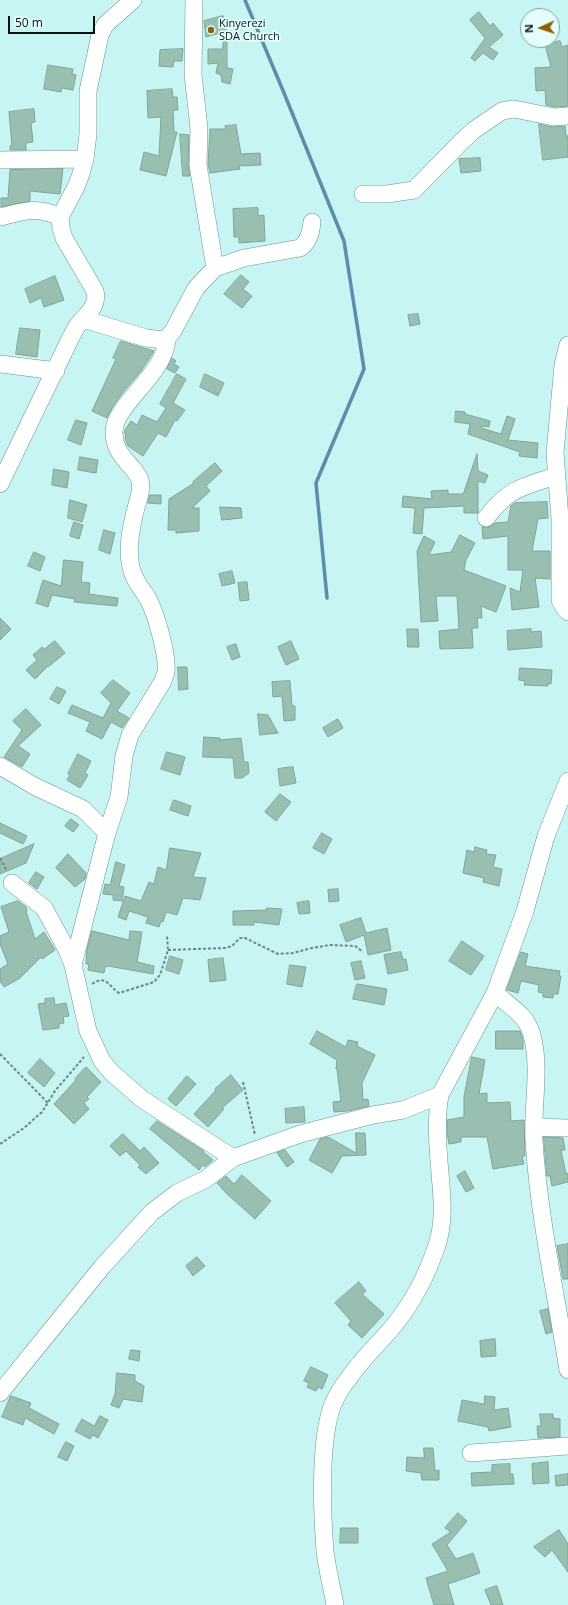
<!DOCTYPE html>
<html>
<head>
<meta charset="utf-8">
<style>
  body { margin:0 }
  #map { position:relative; width:568px; height:1605px; overflow:hidden; background:#c7f5f3; font-family:"Open Sans",sans-serif }
  canvas { display:block }
  .north { position:absolute; left:520px; top:8px; width:40px; height:40px; box-sizing:border-box; background:#e3fefd; border:1px solid #8aa0a0; border-radius:50%; rotate:267deg; font-size:11px; font-weight:700; line-height:16px; text-align:center; color:#041414 }
  .north::after { content:''; display:block; margin:auto; width:14px; height:18px; background:#8d6207; clip-path:polygon(50% 0,100% 100%,50% 72%,0 100%) }
  .scale { position:absolute; left:8px; top:16px; width:87px; height:18px; box-sizing:border-box; border:2px solid #041414; border-top:0; padding-left:5px; font-size:12px; line-height:14px; white-space:nowrap; color:#041414; -webkit-text-stroke:3px #e3fefd; paint-order:stroke }
</style>
</head>
<body>
<div id="map">
<canvas width="568" height="1605"></canvas>
<div class="north">N</div>
<div class="scale">50 m</div>
</div>
<script>
const ctx = document.querySelector('canvas').getContext('2d');
ctx.lineJoin = 'round';
function strokePath(path, color, width, dash) {
  ctx.strokeStyle = color;
  ctx.lineWidth = width;
  ctx.lineCap = dash ? 'butt' : 'round';
  ctx.setLineDash(dash || []);
  ctx.stroke(path);
}
function fillPath(path, color) {
  ctx.fillStyle = color;
  ctx.fill(path, 'evenodd');
}
function write(font, color, halo, rows, align = 'center') {
  ctx.font = font + ' "Open Sans",sans-serif';
  ctx.lineWidth = 3.5;
  ctx.setLineDash([]);
  ctx.textBaseline = 'middle';
  ctx.strokeStyle = halo;
  ctx.fillStyle = color;
  for (const [text, x, y, turn = 0] of rows) {
    ctx.save();
    ctx.translate(x, y);
    ctx.rotate((+turn || 0) * Math.PI / 180);
    ctx.textAlign = isNaN(turn) ? turn : align;
    if (halo) ctx.strokeText(text, 0, 0);
    ctx.fillText(text, 0, 0);
    ctx.restore();
  }
}
strokePath(new Path2D(`
  M 245,0 L 284,93 L 344,241 L 364,369 L 316,483 L 327,598`), '#5c8dad', 3.5);
const building = new Path2D(`
  M 479,12 L 490,26 L 493,23 L 503,35 L 489,47 L 498,53 L 493,60 L 483,53 L 475,61 L 471,58 L 485,38 L 470,20 Z
  M 223,16 L 227,31 L 206,37 L 204,21 Z
  M 224,41 L 227,41 L 227,68 L 233,69 L 230,84 L 222,82 L 221,75 L 216,73 L 218,63 L 208,64 L 208,49 L 222,49 Z
  M 560,41 L 562,47 L 568,45 L 568,106 L 555,107 L 546,105 L 545,90 L 536,91 L 535,68 L 551,67 L 545,45 Z
  M 183,49 L 182,61 L 174,61 L 173,67 L 159,66 L 160,50 Z
  M 48,65 L 73,69 L 72,74 L 76,75 L 73,90 L 62,88 L 61,92 L 44,89 Z
  M 172,89 L 173,97 L 177,97 L 178,110 L 173,110 L 174,132 L 177,132 L 166,176 L 140,170 L 144,152 L 159,156 L 161,117 L 148,118 L 147,91 Z
  M 34,109 L 35,122 L 31,123 L 33,142 L 26,143 L 26,150 L 10,150 L 10,146 L 12,146 L 9,112 Z
  M 539,124 L 552,127 L 565,126 L 566,136 L 568,136 L 568,157 L 543,160 Z
  M 236,125 L 241,154 L 260,153 L 261,165 L 239,166 L 240,169 L 210,173 L 208,164 L 210,129 L 226,129 L 225,126 Z
  M 180,134 L 189,135 L 188,165 L 190,176 L 183,176 Z
  M 480,158 L 481,171 L 461,173 L 459,159 Z
  M 63,169 L 60,194 L 30,191 L 30,201 L 1,207 L 1,198 L 8,198 L 10,170 Z
  M 258,208 L 258,216 L 264,215 L 265,241 L 239,243 L 239,237 L 234,237 L 233,209 Z
  M 241,275 L 249,282 L 243,289 L 252,296 L 242,308 L 224,294 Z
  M 55,276 L 64,300 L 44,307 L 41,298 L 30,303 L 25,289 Z
  M 418,314 L 420,324 L 410,326 L 408,315 Z
  M 20,328 L 40,330 L 37,357 L 16,354 Z
  M 121,341 L 154,351 L 141,371 L 124,391 L 113,406 L 107,418 L 92,411 L 116,359 L 113,358 Z
  M 172,358 L 176,361 L 174,364 L 179,367 L 175,373 L 167,369 Z
  M 177,374 L 186,379 L 173,403 L 185,410 L 177,421 L 175,420 L 166,437 L 158,433 L 143,456 L 128,446 L 125,438 L 126,434 L 124,433 L 125,430 L 131,421 L 137,425 L 142,415 L 157,422 L 166,408 L 160,404 Z
  M 205,374 L 224,383 L 218,396 L 200,387 Z
  M 456,411 L 465,412 L 465,414 L 490,421 L 489,427 L 482,426 L 481,428 L 501,434 L 507,416 L 515,419 L 508,440 L 538,443 L 537,458 L 519,456 L 520,452 L 468,434 L 470,424 L 455,422 Z
  M 76,420 L 87,423 L 81,445 L 68,440 Z
  M 477,454 L 478,471 L 488,475 L 485,483 L 478,481 L 478,513 L 464,513 L 464,506 L 424,508 L 422,534 L 413,533 L 415,508 L 402,507 L 403,496 L 432,499 L 431,491 L 448,490 L 448,494 L 463,494 Z
  M 80,457 L 98,460 L 96,473 L 78,470 Z
  M 215,463 L 222,471 L 206,486 L 210,491 L 192,508 L 199,508 L 199,531 L 176,533 L 176,530 L 168,530 L 169,499 L 194,483 L 193,482 Z
  M 54,469 L 69,472 L 67,488 L 52,485 Z
  M 150,495 L 161,495 L 161,504 L 148,503 Z
  M 70,500 L 87,505 L 82,522 L 68,518 Z
  M 547,502 L 548,518 L 538,519 L 532,551 L 550,551 L 550,579 L 535,578 L 539,607 L 512,610 L 510,588 L 520,592 L 523,570 L 508,570 L 508,536 L 483,539 L 482,527 L 489,527 L 495,523 L 508,522 L 511,506 L 515,503 Z
  M 220,507 L 241,508 L 242,518 L 222,520 Z
  M 74,522 L 83,525 L 79,539 L 70,536 Z
  M 104,530 L 115,533 L 110,554 L 99,550 Z
  M 460,535 L 475,543 L 466,560 L 464,570 L 506,586 L 496,612 L 481,606 L 482,618 L 477,618 L 478,628 L 472,628 L 473,648 L 440,649 L 439,631 L 459,629 L 457,596 L 436,596 L 438,621 L 421,622 L 417,551 L 424,536 L 435,542 L 429,555 L 451,552 Z
  M 34,552 L 45,557 L 40,571 L 28,566 Z
  M 64,560 L 83,562 L 81,582 L 90,583 L 89,594 L 118,598 L 117,606 L 74,602 L 75,599 L 52,595 L 48,607 L 36,603 L 43,580 L 61,586 Z
  M 232,571 L 235,583 L 222,586 L 219,574 Z
  M 247,582 L 249,600 L 240,601 L 238,583 Z
  M 0,618 L 11,629 L 0,640 Z
  M 407,629 L 418,629 L 419,647 L 408,647 Z
  M 531,629 L 531,632 L 541,631 L 542,647 L 508,650 L 507,631 Z
  M 55,641 L 65,653 L 48,667 L 48,666 L 35,679 L 26,670 L 37,660 L 33,655 L 42,647 L 44,649 Z
  M 291,641 L 299,659 L 286,665 L 278,647 Z
  M 236,644 L 240,657 L 232,660 L 227,647 Z
  M 178,667 L 187,667 L 188,689 L 179,690 Z
  M 520,668 L 552,670 L 551,684 L 548,683 L 548,686 L 524,685 L 525,681 L 519,680 Z
  M 113,680 L 130,693 L 117,711 L 129,718 L 122,728 L 111,722 L 102,739 L 86,731 L 90,722 L 68,713 L 72,705 L 103,718 L 111,703 L 101,693 Z
  M 290,681 L 292,706 L 295,706 L 295,720 L 284,721 L 282,696 L 273,697 L 272,682 Z
  M 57,687 L 66,691 L 59,704 L 50,699 Z
  M 26,709 L 41,725 L 18,746 L 30,754 L 22,767 L 4,757 L 22,730 L 13,721 Z
  M 258,714 L 268,715 L 278,733 L 260,735 Z
  M 338,719 L 343,728 L 328,737 L 323,728 Z
  M 204,737 L 220,738 L 220,740 L 241,738 L 244,762 L 248,762 L 249,773 L 242,778 L 235,778 L 233,758 L 203,757 Z
  M 167,752 L 185,757 L 180,775 L 161,769 Z
  M 78,754 L 91,761 L 85,773 L 88,775 L 80,788 L 67,780 L 70,775 L 68,774 Z
  M 293,767 L 296,783 L 280,786 L 278,769 Z
  M 280,794 L 291,802 L 276,821 L 265,812 Z
  M 174,800 L 191,806 L 188,816 L 170,810 Z
  M 71,819 L 79,825 L 73,832 L 65,826 Z
  M 0,823 L 27,836 L 23,844 L 0,833 Z
  M 322,833 L 332,839 L 324,854 L 313,848 Z
  M 34,844 L 26,863 L 0,874 L 0,859 Z
  M 475,847 L 487,850 L 486,854 L 496,855 L 493,867 L 502,869 L 499,886 L 483,882 L 484,878 L 463,873 L 467,850 L 474,852 Z
  M 170,848 L 201,853 L 193,877 L 206,878 L 200,900 L 183,898 L 177,915 L 166,912 L 163,922 L 161,921 L 159,927 L 146,923 L 148,917 L 129,911 L 126,920 L 118,917 L 125,896 L 141,901 L 149,882 L 154,884 L 158,867 L 166,870 Z
  M 68,854 L 86,873 L 85,879 L 75,887 L 56,868 Z
  M 116,862 L 125,865 L 119,886 L 124,887 L 122,901 L 113,900 L 113,895 L 103,894 L 105,884 L 110,885 Z
  M 36,872 L 44,877 L 37,889 L 29,883 Z
  M 338,889 L 339,901 L 329,902 L 328,890 Z
  M 18,901 L 26,907 L 27,911 L 26,911 L 35,939 L 44,932 L 55,950 L 42,959 L 41,957 L 20,978 L 4,987 L 0,981 L 0,969 L 8,964 L 0,944 L 0,936 L 9,932 L 1,907 Z
  M 309,901 L 310,913 L 299,914 L 297,903 Z
  M 267,908 L 282,909 L 279,925 L 254,922 L 254,925 L 233,925 L 233,911 L 266,910 Z
  M 361,918 L 366,933 L 387,928 L 391,950 L 368,955 L 364,935 L 346,942 L 340,925 Z
  M 92,931 L 129,940 L 130,931 L 142,932 L 137,962 L 154,966 L 153,974 L 108,966 L 105,967 L 104,973 L 88,970 L 89,964 L 86,964 L 87,950 Z
  M 462,941 L 484,956 L 471,975 L 449,961 Z
  M 401,952 L 403,960 L 406,959 L 408,970 L 388,974 L 384,955 Z
  M 521,952 L 528,954 L 525,966 L 560,971 L 559,976 L 561,976 L 558,994 L 553,994 L 553,998 L 543,997 L 543,993 L 538,992 L 539,985 L 521,981 L 518,993 L 507,990 Z
  M 170,956 L 183,960 L 179,974 L 166,970 Z
  M 223,958 L 226,980 L 210,982 L 208,960 Z
  M 361,961 L 365,978 L 355,980 L 351,963 Z
  M 290,965 L 306,967 L 302,987 L 287,984 Z
  M 357,984 L 387,989 L 384,1005 L 353,999 Z
  M 54,998 L 55,1005 L 66,1003 L 69,1016 L 63,1017 L 64,1023 L 59,1024 L 59,1028 L 43,1030 L 38,1004 L 45,1003 L 45,999 Z
  M 317,1031 L 346,1047 L 348,1040 L 358,1042 L 357,1046 L 375,1055 L 362,1083 L 363,1100 L 368,1099 L 369,1106 L 348,1111 L 334,1112 L 333,1102 L 341,1101 L 337,1069 L 336,1069 L 337,1060 L 310,1044 Z
  M 496,1031 L 520,1031 L 523,1040 L 523,1049 L 496,1049 Z
  M 472,1057 L 485,1060 L 479,1094 L 487,1093 L 487,1103 L 510,1102 L 511,1121 L 524,1120 L 525,1156 L 522,1156 L 524,1164 L 493,1169 L 487,1137 L 461,1137 L 461,1142 L 449,1144 L 447,1133 L 447,1120 L 464,1117 L 464,1097 Z
  M 40,1059 L 55,1073 L 44,1087 L 28,1073 Z
  M 86,1067 L 101,1082 L 87,1097 L 89,1099 L 84,1103 L 89,1109 L 74,1124 L 54,1104 L 76,1080 L 75,1079 Z
  M 231,1075 L 243,1090 L 222,1108 L 224,1109 L 208,1127 L 194,1114 L 216,1090 L 215,1089 Z
  M 187,1076 L 196,1084 L 176,1106 L 168,1099 Z
  M 304,1107 L 305,1122 L 286,1123 L 285,1109 Z
  M 157,1121 L 204,1151 L 203,1152 L 213,1160 L 205,1167 L 203,1165 L 199,1170 L 150,1129 Z
  M 356,1133 L 365,1133 L 366,1155 L 342,1156 L 332,1173 L 309,1160 L 320,1139 L 328,1137 L 356,1153 Z
  M 123,1134 L 140,1151 L 144,1147 L 159,1163 L 146,1174 L 138,1167 L 140,1165 L 126,1151 L 120,1156 L 110,1146 Z
  M 544,1137 L 563,1138 L 565,1150 L 561,1150 L 566,1174 L 568,1173 L 568,1182 L 552,1186 L 550,1176 L 547,1176 Z
  M 285,1150 L 294,1162 L 287,1167 L 277,1153 Z
  M 465,1171 L 474,1188 L 466,1192 L 457,1176 Z
  M 242,1175 L 271,1201 L 255,1219 L 226,1193 L 217,1183 L 226,1176 L 234,1184 Z
  M 568,1244 L 568,1279 L 563,1279 L 557,1246 Z
  M 197,1257 L 205,1266 L 193,1276 L 186,1266 Z
  M 359,1282 L 366,1291 L 362,1294 L 384,1314 L 362,1338 L 348,1325 L 351,1321 L 335,1303 Z
  M 548,1309 L 552,1332 L 546,1334 L 540,1311 Z
  M 495,1339 L 496,1356 L 481,1357 L 480,1341 Z
  M 131,1350 L 140,1351 L 139,1361 L 129,1359 Z
  M 311,1367 L 328,1375 L 322,1389 L 318,1387 L 316,1391 L 307,1387 L 309,1383 L 304,1381 Z
  M 117,1373 L 135,1375 L 135,1381 L 144,1386 L 142,1402 L 123,1399 L 119,1408 L 111,1405 L 115,1394 Z
  M 11,1396 L 31,1403 L 29,1408 L 59,1424 L 54,1434 L 25,1418 L 23,1425 L 2,1417 Z
  M 485,1396 L 495,1397 L 494,1410 L 508,1408 L 511,1427 L 489,1431 L 488,1427 L 458,1421 L 462,1400 L 484,1404 Z
  M 540,1414 L 553,1414 L 553,1418 L 560,1419 L 560,1437 L 538,1438 L 537,1426 L 541,1426 Z
  M 100,1416 L 108,1420 L 98,1438 L 93,1435 L 90,1439 L 75,1431 L 82,1419 L 94,1426 Z
  M 66,1442 L 74,1446 L 67,1461 L 58,1457 Z
  M 424,1448 L 433,1448 L 435,1471 L 439,1470 L 439,1480 L 422,1480 L 421,1473 L 406,1471 L 407,1457 L 424,1458 Z
  M 548,1462 L 549,1483 L 533,1484 L 532,1464 Z
  M 510,1464 L 510,1474 L 513,1474 L 514,1484 L 472,1486 L 471,1473 L 492,1472 L 492,1465 Z
  M 568,1474 L 568,1485 L 556,1486 L 555,1476 Z
  M 458,1513 L 467,1521 L 447,1545 L 456,1559 L 473,1553 L 480,1573 L 448,1584 L 454,1605 L 434,1605 L 426,1578 L 448,1571 L 432,1544 L 451,1532 L 445,1528 Z
  M 341,1528 L 358,1528 L 358,1543 L 340,1543 Z
  M 559,1530 L 568,1544 L 568,1572 L 552,1550 L 545,1557 L 534,1547 Z
  M 497,1586 L 503,1605 L 491,1605 L 485,1590 Z`);
fillPath(building, '#98bfb0');
strokePath(building, '#7fa597', 1);
const minor = new Path2D(`
  M 194,0 L 193,75 L 199,128 L 198,165 L 215,268
  M 0,160 L 85,159
  M 363,194 L 387,194 L 414,190 L 461,142 L 474,130 L 502,111 L 514,109 L 554,117 L 568,116
  M 0,217 C 24,211 37,206 60,217
  M 82,321 L 90,321 L 146,338 L 163,340 L 167,338 L 173,331 L 196,288 L 215,268 L 244,258 L 300,248 C 309,242 311,232 312,222
  M 568,345 L 563,365 L 555,453 L 560,519 L 560,600 L 565,609 L 568,612
  M 0,364 L 56,371
  M 0,484 L 71,337 C 73,334 75,329 77,326 C 86,314 99,307 95,291 L 64,238 L 61,228 L 60,217 L 76,187 L 81,174 L 85,159 L 88,134 L 88,91 L 100,35 L 105,25 L 133,0
  M 486,518 C 508,489 523,486 556,476
  M 0,766 L 36,787 L 83,809 L 107,833
  M 12,883 L 44,908 L 67,950 L 73,965 L 88,1031 L 102,1061 L 111,1072 L 142,1099 L 233,1158
  M 73,965 L 107,833 L 119,797 L 124,756 L 130,735 L 163,681 C 164,678 165,675 166,672 C 168,656 156,613 148,599 C 142,588 133,580 131,567 C 127,550 130,533 134,516 C 136,505 143,491 140,480 C 139,477 136,473 134,470 C 124,458 115,451 114,434 C 112,405 166,375 167,338
  M 495,993 C 509,1006 527,1015 532,1035 C 541,1069 532,1107 534,1141 C 539,1218 556,1294 568,1370
  M 534,1127 L 568,1128
  M 0,1393 L 102,1267 L 152,1212 L 177,1193 L 206,1179 L 233,1158 L 300,1134 L 373,1115 L 403,1110 L 440,1095 L 495,993 L 525,911 L 546,836 L 568,781
  M 471,1453 L 568,1446
  M 335,1605 C 332,1587 327,1569 325,1551 C 322,1513 319,1439 333,1404 C 337,1395 343,1385 349,1378 C 362,1358 381,1342 396,1323 C 414,1300 428,1272 437,1245 C 446,1217 441,1190 439,1161 C 437,1139 436,1117 440,1095`);
strokePath(minor, '#699492', 18);
strokePath(new Path2D(`
  M 0,858 L 7,871
  M 168,950 L 225,948 L 232,946 L 240,938 L 245,938 L 278,954 L 293,953 L 312,948 L 330,945 L 355,946 L 363,952
  M 92,984 C 107,974 109,987 119,993 L 154,982 L 160,975 L 168,950 L 167,935
  M 0,1054 L 48,1103
  M 243,1082 L 255,1135
  M 0,1144 L 24,1128 L 42,1112 L 55,1091 L 84,1057`), '#698887', 2, [3, 2]);
strokePath(minor, '#fff', 17);
for (const [x, y, r, color] of [
  [211,30,4,"#8d6207"]
]) {
  const dot = new Path2D();
  dot.arc(x, y, r, 0, 2 * Math.PI);
  ctx.fillStyle = color;
  ctx.fill(dot);
  strokePath(dot, '#e3fefd', 1.5);
}
write('11px', '#041414', '#e3fefd', [
  ["Kinyerezi",219,24],
  ["SDA Church",219,37]
], 'left');
</script>
</body>
</html>
